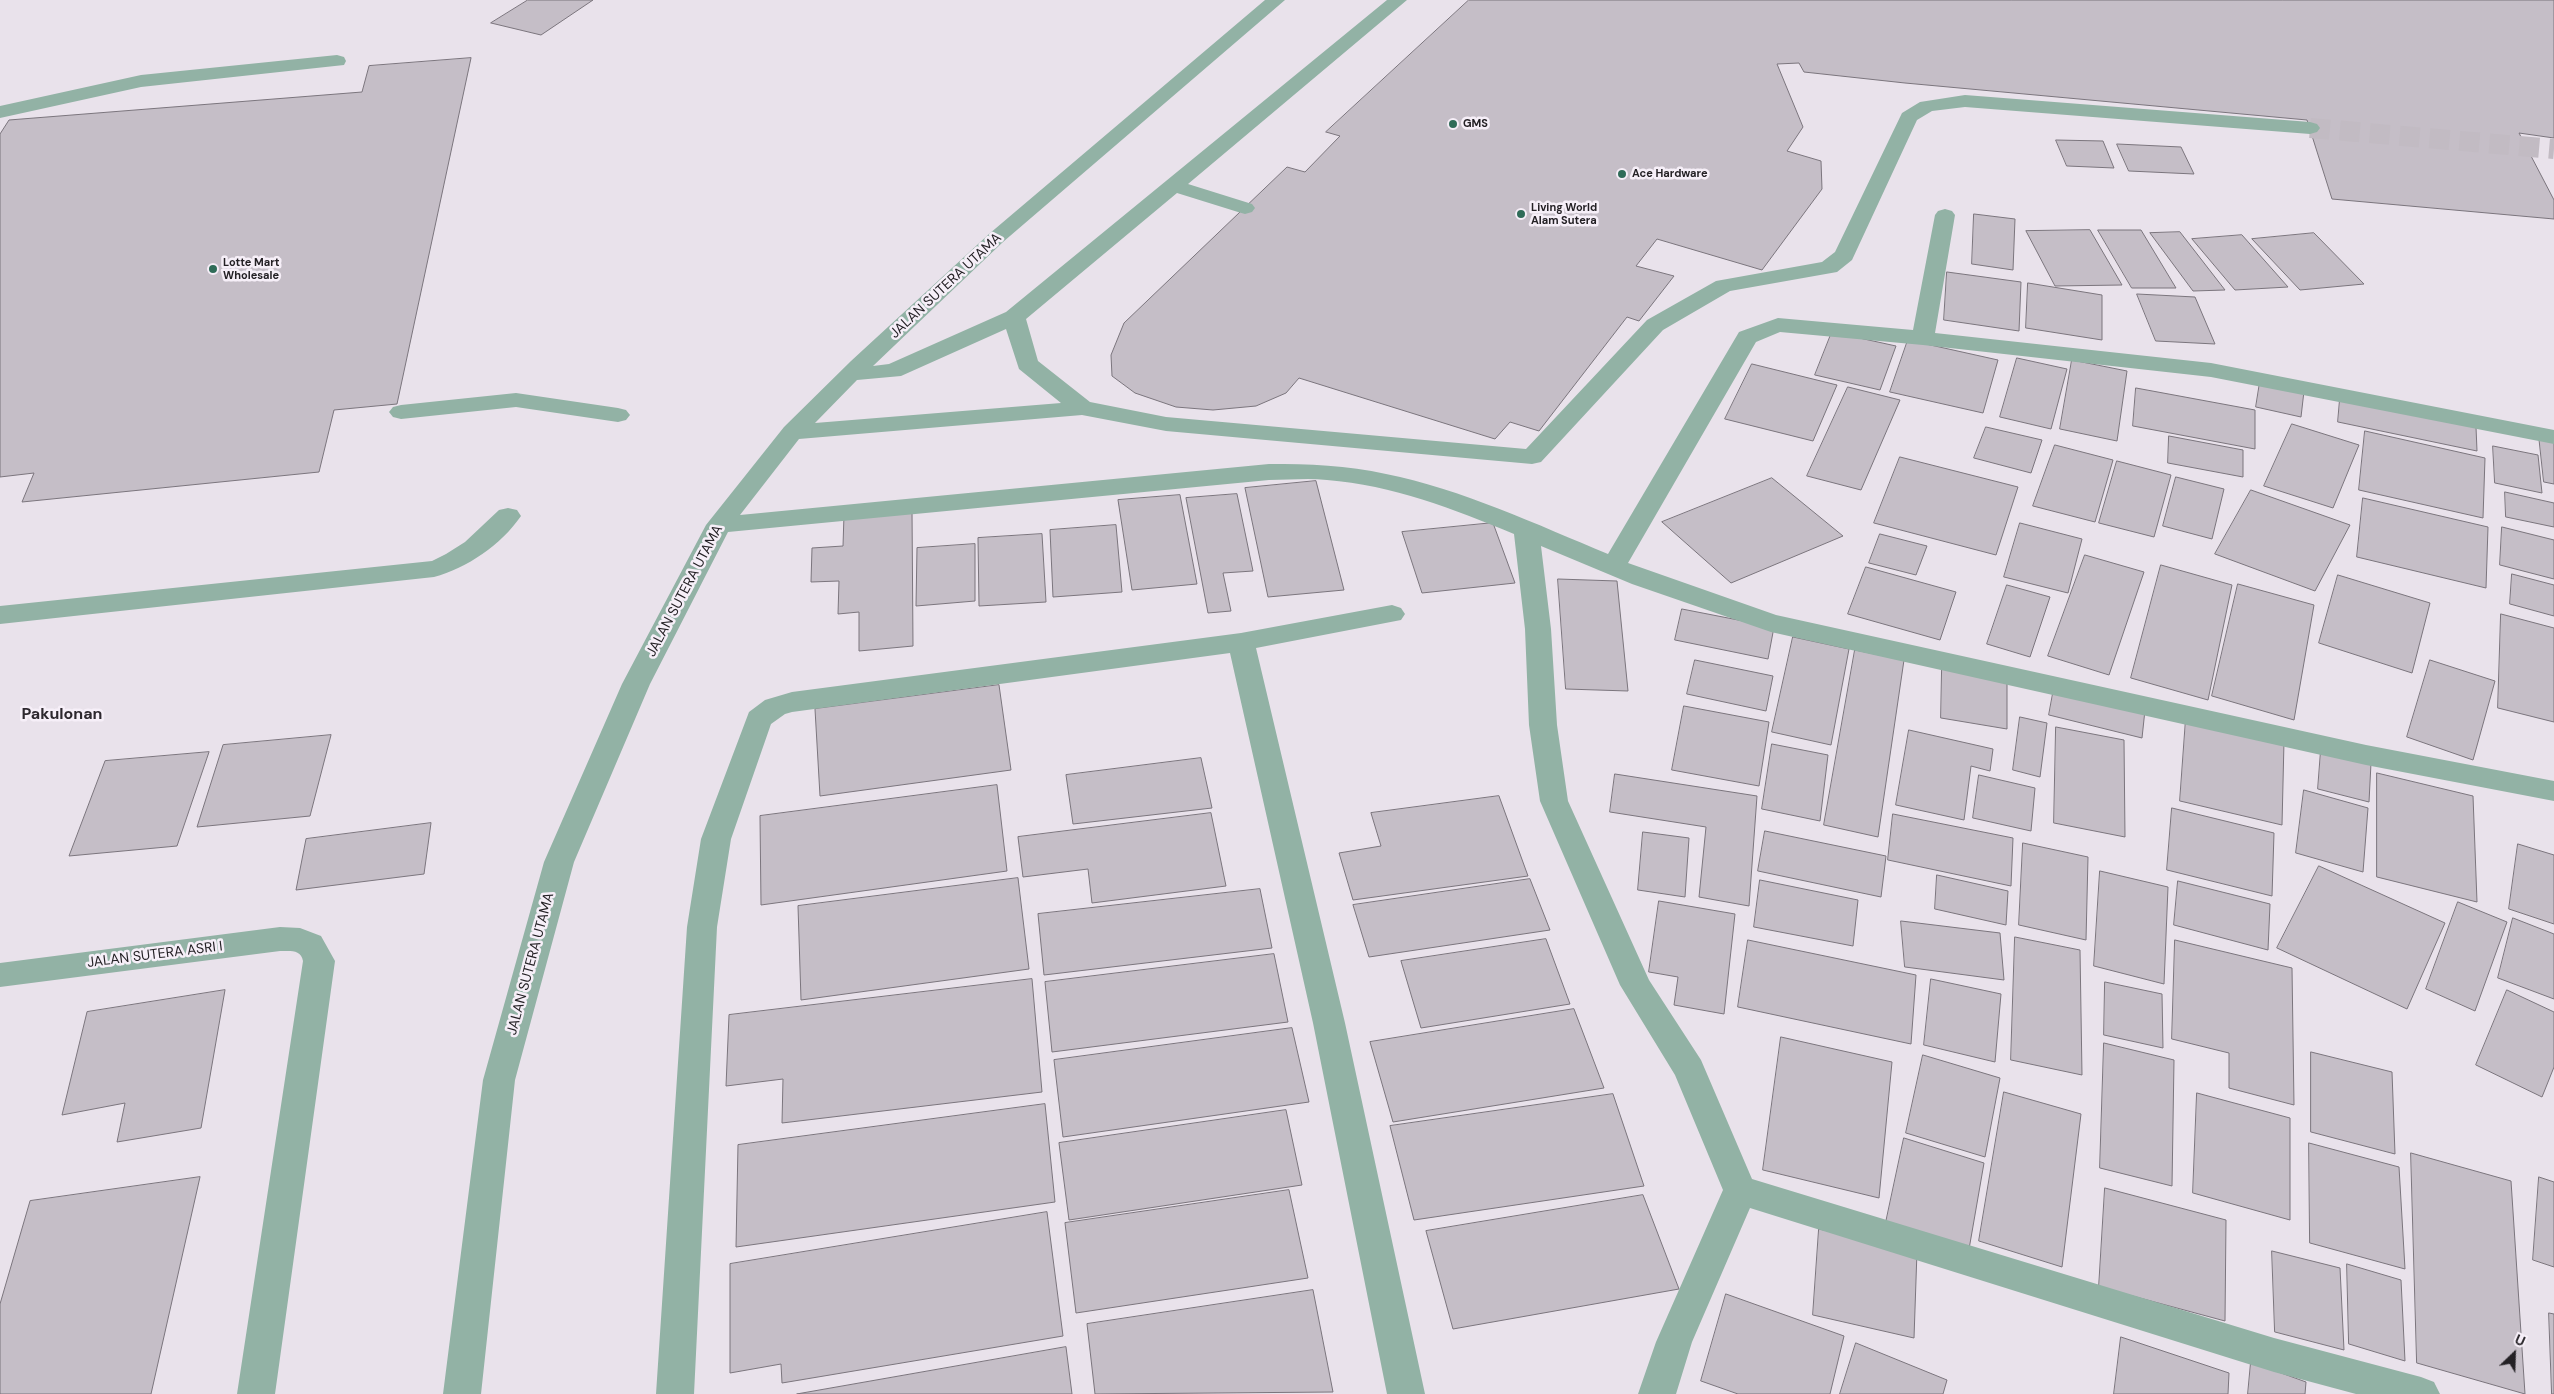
<!DOCTYPE html>
<html>
<head>
<meta charset="utf-8">
<style>
  body { margin:0 }
  #map { position:relative; width:2554px; height:1394px; overflow:hidden; background:#e9e2eb; font-family:"DM Sans",sans-serif }
  canvas { display:block }
  .north { position:absolute; left:2489px; top:1329px; width:50px; height:50px; -webkit-text-stroke:4px #f6eff8; paint-order:stroke; rotate:24deg; font-size:14px; font-weight:700; line-height:20px; text-align:center; color:#242125 }
  .north::after { content:''; display:block; margin:auto; width:18px; height:22px; background:#242125; clip-path:polygon(50% 0,100% 100%,50% 72%,0 100%) }
</style>
</head>
<body>
<div id="map">
<canvas width="2554" height="1394"></canvas>
<div class="north">U</div>
</div>
<script>
const ctx = document.querySelector('canvas').getContext('2d');
ctx.lineJoin = 'round';
function fillPath(path, color) {
  ctx.fillStyle = color;
  ctx.fill(path, 'evenodd');
}
function strokePath(path, color, width, dash) {
  ctx.strokeStyle = color;
  ctx.lineWidth = width;
  ctx.lineCap = dash ? 'butt' : 'round';
  ctx.setLineDash(dash || []);
  ctx.stroke(path);
}
function write(font, color, halo, rows, align = 'center') {
  ctx.font = font + ' "DM Sans",sans-serif';
  ctx.lineWidth = 5;
  ctx.setLineDash([]);
  ctx.textBaseline = 'middle';
  ctx.strokeStyle = halo;
  ctx.fillStyle = color;
  for (const [text, x, y, turn = 0] of rows) {
    ctx.save();
    ctx.translate(x, y);
    ctx.rotate((+turn || 0) * Math.PI / 180);
    ctx.textAlign = isNaN(turn) ? turn : align;
    if (halo) ctx.strokeText(text, 0, 0);
    ctx.fillText(text, 0, 0);
    ctx.restore();
  }
}
const building = new Path2D(`
  M 528,0 L 593,0 L 541,35 L 491,23 Z
  M 1469,0 L 2554,0 L 2554,138 L 2519,133 L 2554,200 L 2554,219 L 2332,199 L 2307,120 L 1905,83 L 1804,72 L 1799,63 L 1777,64 L 1803,127 L 1787,151 L 1821,161 L 1822,189 L 1762,270 L 1657,239 L 1636,266 L 1674,276 L 1639,321 L 1627,317 L 1539,431 L 1510,422 L 1495,439 L 1299,378 L 1286,393 L 1256,406 L 1213,410 L 1176,407 L 1135,393 L 1112,376 L 1111,355 L 1124,323 L 1287,167 L 1305,172 L 1340,136 L 1326,132 Z
  M 471,58 L 397,404 L 334,410 L 319,472 L 22,502 L 34,473 L 0,477 L 0,134 L 9,120 L 362,92 L 369,66 Z
  M 2056,140 L 2103,141 L 2114,168 L 2067,166 Z
  M 2117,144 L 2181,147 L 2194,174 L 2129,171 Z
  M 1974,214 L 2015,219 L 2013,270 L 1972,264 Z
  M 2090,230 L 2122,285 L 2055,286 L 2026,231 Z
  M 2098,230 L 2141,230 L 2176,288 L 2132,288 Z
  M 2180,232 L 2225,290 L 2193,291 L 2150,233 Z
  M 2314,233 L 2364,284 L 2300,290 L 2252,239 Z
  M 2242,235 L 2288,287 L 2235,290 L 2192,239 Z
  M 1947,272 L 2021,282 L 2019,331 L 1944,320 Z
  M 2028,283 L 2102,295 L 2102,340 L 2026,328 Z
  M 2137,294 L 2195,297 L 2215,344 L 2156,341 Z
  M 1832,332 L 1896,346 L 1880,390 L 1815,375 Z
  M 1908,340 L 1998,360 L 1983,413 L 1890,392 Z
  M 2017,358 L 2067,369 L 2051,429 L 2000,417 Z
  M 2072,360 L 2127,371 L 2117,441 L 2060,429 Z
  M 1752,364 L 1837,385 L 1813,441 L 1725,419 Z
  M 2260,382 L 2304,391 L 2301,417 L 2256,407 Z
  M 1848,387 L 1900,400 L 1861,490 L 1807,476 Z
  M 2136,388 L 2255,410 L 2255,449 L 2133,426 Z
  M 2340,399 L 2476,427 L 2477,451 L 2338,422 Z
  M 2292,424 L 2359,445 L 2333,508 L 2264,486 Z
  M 1986,427 L 2042,440 L 2031,473 L 1974,458 Z
  M 2365,431 L 2485,458 L 2483,518 L 2359,490 Z
  M 2169,436 L 2243,450 L 2243,477 L 2168,463 Z
  M 2539,436 L 2554,439 L 2554,484 L 2544,482 Z
  M 2055,445 L 2113,460 L 2095,522 L 2033,506 Z
  M 2493,446 L 2538,455 L 2542,493 L 2495,483 Z
  M 1900,457 L 2018,487 L 1996,555 L 1874,523 Z
  M 2117,461 L 2171,475 L 2154,537 L 2099,523 Z
  M 2176,477 L 2224,489 L 2212,539 L 2163,526 Z
  M 1772,478 L 1843,536 L 1731,583 L 1662,522 Z
  M 1316,481 L 1344,590 L 1268,597 L 1245,488 Z
  M 2251,490 L 2350,525 L 2315,591 L 2215,554 Z
  M 2505,492 L 2554,503 L 2554,527 L 2506,517 Z
  M 1237,494 L 1253,571 L 1223,573 L 1231,611 L 1208,613 L 1186,498 Z
  M 1180,495 L 1197,584 L 1132,590 L 1118,500 Z
  M 2363,498 L 2488,527 L 2486,588 L 2357,557 Z
  M 912,509 L 913,646 L 859,651 L 859,612 L 838,614 L 839,581 L 811,582 L 812,548 L 843,546 L 844,515 Z
  M 1493,523 L 1515,583 L 1422,593 L 1402,532 Z
  M 2020,523 L 2082,539 L 2068,593 L 2004,577 Z
  M 1116,525 L 1122,592 L 1053,597 L 1050,530 Z
  M 2502,527 L 2554,540 L 2554,579 L 2500,565 Z
  M 1042,534 L 1046,602 L 979,606 L 978,538 Z
  M 1880,534 L 1927,546 L 1916,575 L 1869,563 Z
  M 975,544 L 975,601 L 916,606 L 917,548 Z
  M 2085,555 L 2144,572 L 2109,675 L 2048,656 Z
  M 2161,565 L 2232,585 L 2208,700 L 2131,678 Z
  M 1866,567 L 1956,592 L 1940,640 L 1848,614 Z
  M 2512,574 L 2554,585 L 2554,616 L 2510,604 Z
  M 2338,575 L 2430,603 L 2412,673 L 2319,643 Z
  M 1558,579 L 1617,581 L 1628,691 L 1566,689 Z
  M 2238,584 L 2314,605 L 2294,720 L 2212,696 Z
  M 2007,585 L 2050,597 L 2030,657 L 1987,644 Z
  M 1682,609 L 1774,627 L 1768,659 L 1675,640 Z
  M 2501,614 L 2554,628 L 2554,722 L 2498,708 Z
  M 1793,637 L 1849,649 L 1831,745 L 1772,732 Z
  M 1855,650 L 1904,660 L 1878,837 L 1824,825 Z
  M 1695,660 L 1773,676 L 1766,711 L 1687,694 Z
  M 2430,660 L 2495,681 L 2473,760 L 2407,737 Z
  M 1942,668 L 2007,678 L 2007,729 L 1941,718 Z
  M 999,685 L 1011,770 L 820,796 L 815,709 Z
  M 2054,688 L 2145,710 L 2142,738 L 2049,715 Z
  M 1684,706 L 1769,722 L 1759,786 L 1672,770 Z
  M 2020,717 L 2047,723 L 2040,777 L 2013,770 Z
  M 2186,718 L 2284,741 L 2282,825 L 2180,801 Z
  M 2056,727 L 2124,740 L 2125,837 L 2054,823 Z
  M 1909,730 L 1993,749 L 1990,771 L 1971,766 L 1964,820 L 1896,805 Z
  M 331,735 L 310,816 L 197,827 L 223,745 Z
  M 1772,744 L 1828,755 L 1820,821 L 1762,809 Z
  M 2321,750 L 2371,763 L 2369,802 L 2318,789 Z
  M 209,752 L 177,846 L 69,856 L 105,761 Z
  M 1201,758 L 1212,808 L 1073,824 L 1066,775 Z
  M 2377,773 L 2473,796 L 2477,902 L 2377,877 Z
  M 1615,774 L 1757,796 L 1749,906 L 1699,897 L 1706,827 L 1610,812 Z
  M 1979,775 L 2035,788 L 2031,831 L 1973,818 Z
  M 997,785 L 1007,871 L 761,905 L 760,816 Z
  M 2304,790 L 2368,808 L 2363,872 L 2296,853 Z
  M 1499,796 L 1528,876 L 1353,900 L 1339,853 L 1381,846 L 1371,813 Z
  M 2172,808 L 2274,833 L 2272,896 L 2167,870 Z
  M 1211,813 L 1226,886 L 1092,903 L 1088,869 L 1023,877 L 1018,837 Z
  M 1893,814 L 2013,838 L 2011,886 L 1888,860 Z
  M 431,823 L 424,874 L 296,890 L 306,839 Z
  M 1765,831 L 1886,856 L 1881,897 L 1758,871 Z
  M 1643,832 L 1689,838 L 1685,897 L 1638,890 Z
  M 2023,843 L 2088,857 L 2086,940 L 2019,925 Z
  M 2518,844 L 2554,855 L 2554,924 L 2509,909 Z
  M 2319,866 L 2445,923 L 2407,1009 L 2277,948 Z
  M 2100,871 L 2168,887 L 2164,984 L 2094,966 Z
  M 1937,875 L 2008,891 L 2006,925 L 1935,909 Z
  M 1018,878 L 1029,969 L 801,1000 L 798,906 Z
  M 1530,879 L 1550,930 L 1369,957 L 1353,905 Z
  M 1760,880 L 1858,900 L 1853,946 L 1754,927 Z
  M 2178,881 L 2270,904 L 2268,950 L 2174,925 Z
  M 1260,889 L 1272,948 L 1044,975 L 1038,914 Z
  M 1659,901 L 1735,914 L 1724,1014 L 1674,1005 L 1678,977 L 1649,972 Z
  M 2458,902 L 2507,922 L 2475,1011 L 2426,989 Z
  M 2513,918 L 2554,934 L 2554,999 L 2498,978 Z
  M 1901,921 L 2000,933 L 2004,980 L 1905,967 Z
  M 2015,937 L 2080,950 L 2082,1075 L 2011,1060 Z
  M 1546,939 L 1570,1004 L 1421,1028 L 1401,961 Z
  M 1748,940 L 1916,975 L 1911,1044 L 1738,1007 Z
  M 2175,940 L 2292,968 L 2294,1105 L 2229,1088 L 2229,1053 L 2172,1039 Z
  M 1274,954 L 1288,1022 L 1052,1052 L 1045,982 Z
  M 1032,979 L 1042,1092 L 782,1123 L 783,1079 L 726,1086 L 729,1015 Z
  M 1931,979 L 2001,994 L 1995,1062 L 1924,1045 Z
  M 2105,982 L 2162,994 L 2163,1048 L 2104,1035 Z
  M 225,990 L 201,1128 L 117,1142 L 125,1103 L 62,1115 L 87,1012 Z
  M 2507,990 L 2554,1012 L 2554,1067 L 2542,1097 L 2476,1065 Z
  M 1574,1009 L 1604,1088 L 1393,1122 L 1370,1042 Z
  M 1292,1028 L 1309,1102 L 1063,1137 L 1054,1060 Z
  M 1781,1037 L 1892,1062 L 1879,1198 L 1763,1170 Z
  M 2104,1043 L 2174,1060 L 2172,1186 L 2100,1168 Z
  M 2311,1052 L 2392,1072 L 2395,1154 L 2311,1132 Z
  M 1923,1055 L 2000,1078 L 1985,1157 L 1906,1133 Z
  M 2004,1092 L 2081,1114 L 2062,1267 L 1979,1241 Z
  M 2197,1093 L 2290,1118 L 2290,1220 L 2193,1193 Z
  M 1613,1094 L 1644,1186 L 1414,1220 L 1390,1126 Z
  M 1045,1104 L 1055,1202 L 736,1247 L 738,1145 Z
  M 1286,1110 L 1302,1185 L 1069,1220 L 1059,1143 Z
  M 1904,1138 L 1984,1163 L 1968,1255 L 1885,1227 Z
  M 2309,1143 L 2399,1167 L 2405,1269 L 2310,1243 Z
  M 2411,1153 L 2511,1181 L 2525,1394 L 2417,1363 Z
  M 200,1177 L 151,1394 L 0,1394 L 0,1304 L 30,1201 Z
  M 2539,1177 L 2554,1182 L 2554,1267 L 2533,1260 Z
  M 2105,1188 L 2226,1220 L 2225,1321 L 2099,1287 Z
  M 1289,1190 L 1308,1278 L 1076,1313 L 1065,1223 Z
  M 1643,1195 L 1679,1289 L 1453,1329 L 1426,1231 Z
  M 1047,1212 L 1063,1336 L 782,1383 L 781,1364 L 730,1373 L 730,1264 Z
  M 1819,1229 L 1917,1251 L 1914,1338 L 1813,1315 Z
  M 2272,1251 L 2340,1268 L 2344,1350 L 2275,1332 Z
  M 2347,1264 L 2401,1280 L 2405,1361 L 2349,1344 Z
  M 1313,1290 L 1333,1392 L 1095,1394 L 1087,1324 Z
  M 1726,1294 L 1844,1336 L 1830,1394 L 1738,1394 L 1701,1381 Z
  M 2549,1313 L 2554,1314 L 2554,1394 L 2552,1394 Z
  M 2121,1337 L 2229,1373 L 2228,1394 L 2114,1394 Z
  M 1856,1343 L 1947,1380 L 1943,1394 L 1840,1394 Z
  M 1066,1347 L 1072,1394 L 797,1394 Z
  M 2251,1362 L 2306,1382 L 2305,1394 L 2248,1394 Z`);
fillPath(building, '#c5bec7');
strokePath(building, '#7b757d', 1);
strokePath(new Path2D(`
  M 2310,128 L 2554,149`), '#c2bbc3', 20, [20, 10]);
fillPath(new Path2D(`
  M 1265,0 L 1285,0 L 1003,242 L 873,366 L 889,364 L 1006,312 L 1387,0 L 1407,0 L 1188,184 L 1252,204 L 1255,208 L 1252,212 L 1245,214 L 1238,212 L 1177,193 L 1026,319 L 1038,361 L 1090,402 L 1166,417 L 1526,449 L 1647,320 L 1716,281 L 1822,262 L 1835,252 L 1902,113 L 1920,102 L 1965,95 L 2310,122 L 2317,124 L 2320,128 L 2317,132 L 2310,134 L 1965,107 L 1932,111 L 1917,120 L 1852,260 L 1837,272 L 1730,291 L 1663,330 L 1541,462 L 1532,464 L 1166,431 L 1082,415 L 799,439 L 740,515 L 1269,464 C 1309,464 1347,465 1386,474 C 1461,489 1538,525 1608,554 L 1739,332 L 1778,318 L 1913,330 L 1935,215 L 1938,211 L 1945,209 L 1952,211 L 1955,215 L 1935,333 L 2211,363 L 2554,430 L 2554,444 L 2211,377 L 1923,345 L 1780,332 L 1756,342 L 1628,563 L 1776,615 L 2366,745 L 2554,781 L 2554,801 L 2366,765 L 1771,632 L 1632,584 L 1541,546 L 1551,629 L 1557,725 L 1568,801 L 1649,980 L 1701,1060 L 1752,1179 L 2274,1338 L 2421,1377 L 2434,1382 L 2440,1394 L 2356,1394 L 2274,1372 L 1750,1208 L 1692,1342 L 1676,1394 L 1638,1394 L 1656,1342 L 1723,1190 L 1675,1075 L 1620,985 L 1540,801 L 1529,725 L 1525,629 L 1514,534 C 1454,509 1392,485 1327,480 C 1308,478 1288,480 1269,480 L 728,532 L 650,684 L 574,862 L 515,1080 L 481,1394 L 443,1394 L 483,1080 L 544,862 L 622,684 L 706,525 L 784,427 L 851,361 L 989,234 ZM 1006,329 L 1019,369 L 1061,403 L 815,423 L 857,380 L 901,376 Z
  M 337,55 L 344,57 L 346,61 L 344,65 L 141,87 L 0,118 L 0,106 L 141,75 Z
  M 516,393 L 618,408 L 626,410 L 630,415 L 626,420 L 618,422 L 516,407 L 401,419 L 393,417 L 389,412 L 393,407 L 401,405 Z
  M 508,508 L 517,510 L 521,516 C 501,545 467,568 434,577 L 0,624 L 0,606 L 432,561 L 446,554 L 465,542 L 499,510 Z
  M 1392,605 L 1401,608 L 1405,614 L 1401,620 L 1256,648 L 1345,1023 L 1425,1394 L 1387,1394 L 1313,1023 L 1230,653 L 792,712 L 785,714 L 771,724 L 731,839 L 717,927 L 694,1394 L 656,1394 L 687,927 L 701,839 L 749,712 L 765,700 L 792,692 L 1241,633 Z
  M 280,927 L 300,928 L 321,936 L 335,961 L 275,1394 L 237,1394 L 303,961 C 301,949 290,951 280,951 L 0,987 L 0,963 Z`), '#92b2a5');
for (const [x, y, r, color] of [
  [1453,124,5,"#2f6c58"],
  [1622,174,5,"#2f6c58"],
  [1521,214,5,"#2f6c58"],
  [213,269,5,"#2f6c58"]
]) {
  const dot = new Path2D();
  dot.arc(x, y, r, 0, 2 * Math.PI);
  ctx.fillStyle = color;
  ctx.fill(dot);
  strokePath(dot, '#f6eff8', 2);
}
write('bold 11px', '#242125', '#f6eff8', [
  ["GMS",1463,124],
  ["Ace Hardware",1632,174],
  ["Living World",1531,208],
  ["Alam Sutera",1531,221],
  ["Lotte Mart",223,263],
  ["Wholesale",223,276]
], 'left');
write('14px', '#242125', '#f6eff8', [
  ["JALAN SUTERA UTAMA",946,286,-43],
  ["JALAN SUTERA UTAMA",685,591,-62],
  ["JALAN SUTERA ASRI I",155,955,-7],
  ["JALAN SUTERA UTAMA",531,964,-75]
]);
write('bold 16px', '#2d282e', '#f6eff8', [
  ["Pakulonan",62,715]
]);
</script>
</body>
</html>
